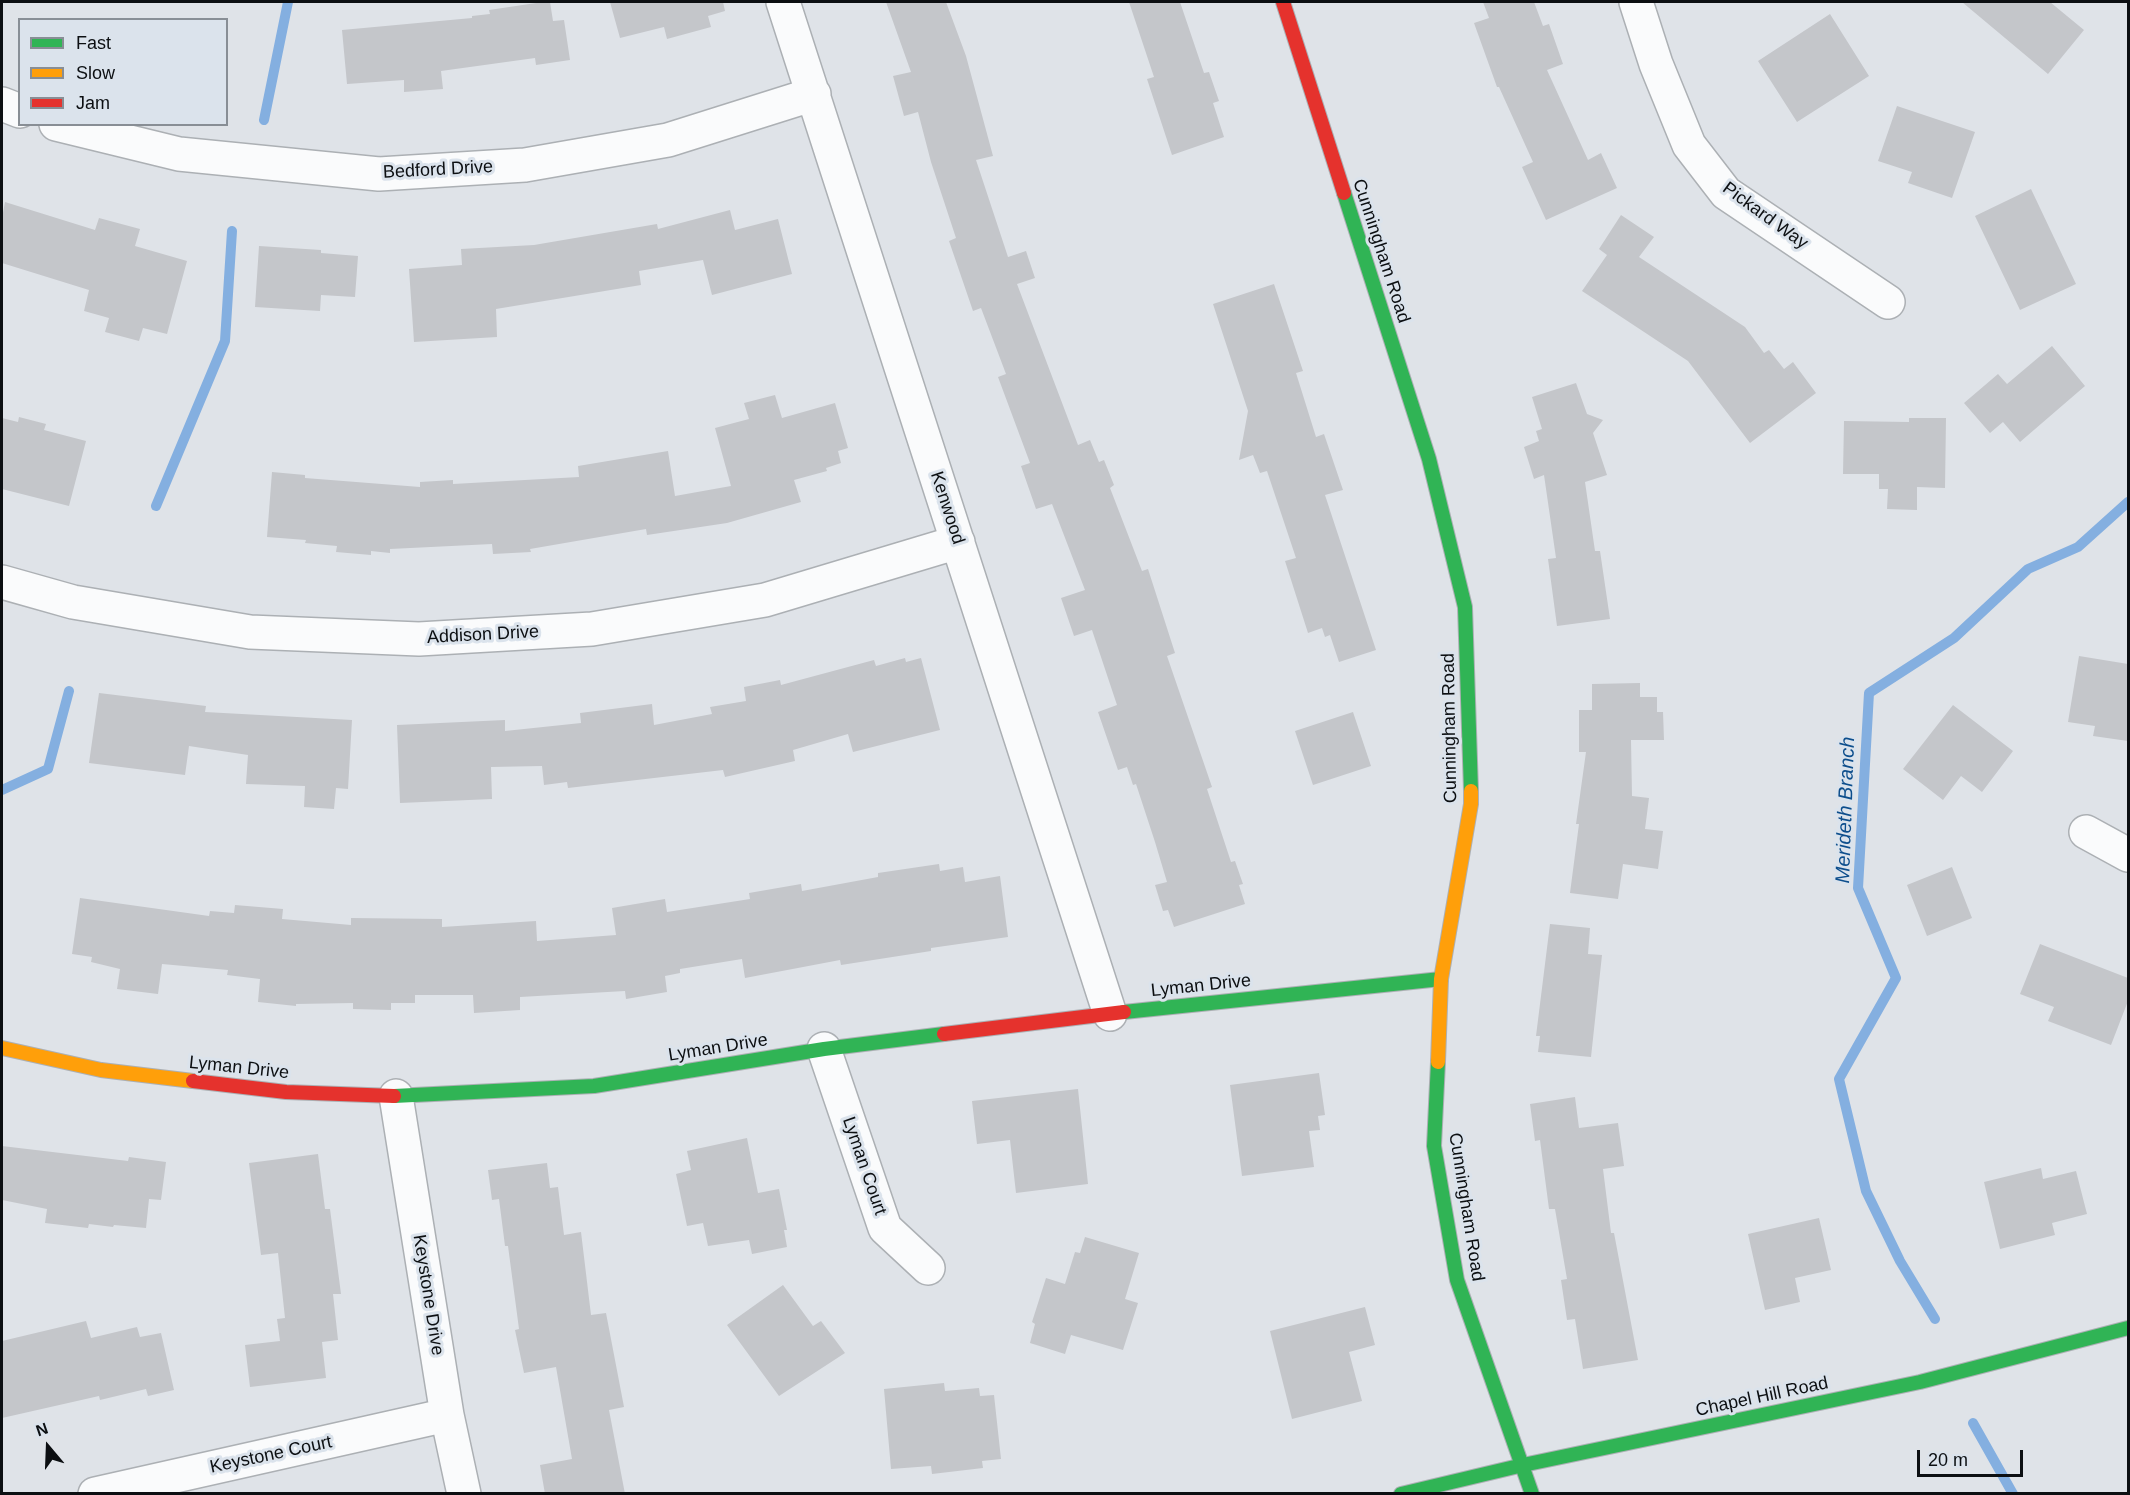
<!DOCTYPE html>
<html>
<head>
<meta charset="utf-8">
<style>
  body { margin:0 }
  #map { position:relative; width:2130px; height:1495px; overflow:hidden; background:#dfe3e8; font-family:Arial,sans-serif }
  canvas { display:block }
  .frame { position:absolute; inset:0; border:3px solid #0c0f12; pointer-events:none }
  .legend { position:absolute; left:18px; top:18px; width:210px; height:108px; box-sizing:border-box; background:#dbe3ec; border:2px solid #888e95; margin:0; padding:8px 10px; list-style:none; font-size:18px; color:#0c0f12 }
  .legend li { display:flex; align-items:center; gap:12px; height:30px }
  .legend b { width:30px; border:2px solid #888e95 }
  .north { position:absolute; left:18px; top:1417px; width:60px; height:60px; -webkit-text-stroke:4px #dbe3ec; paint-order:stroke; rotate:341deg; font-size:16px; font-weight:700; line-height:24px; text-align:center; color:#0c0f12 }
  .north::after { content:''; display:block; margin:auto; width:21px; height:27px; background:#0c0f12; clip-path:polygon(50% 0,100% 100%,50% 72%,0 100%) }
  .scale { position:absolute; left:1917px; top:1450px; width:106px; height:27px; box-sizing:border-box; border:3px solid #0c0f12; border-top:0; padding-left:8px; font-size:18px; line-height:21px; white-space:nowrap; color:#0c0f12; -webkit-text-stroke:4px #dbe3ec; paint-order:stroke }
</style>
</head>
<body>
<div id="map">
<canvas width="2130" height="1495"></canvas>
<div class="frame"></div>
<ul class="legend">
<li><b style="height:8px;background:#30b455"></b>Fast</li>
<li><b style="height:8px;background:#ff9f0a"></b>Slow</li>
<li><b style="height:8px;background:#e5322d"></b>Jam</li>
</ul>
<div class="north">N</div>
<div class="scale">20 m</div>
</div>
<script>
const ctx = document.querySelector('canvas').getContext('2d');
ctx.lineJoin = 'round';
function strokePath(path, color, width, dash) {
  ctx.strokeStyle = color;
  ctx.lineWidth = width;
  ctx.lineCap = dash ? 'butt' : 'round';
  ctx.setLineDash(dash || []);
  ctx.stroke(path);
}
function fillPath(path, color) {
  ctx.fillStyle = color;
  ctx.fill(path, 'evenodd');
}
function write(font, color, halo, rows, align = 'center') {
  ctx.font = font + ' Arial,sans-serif';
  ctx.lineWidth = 6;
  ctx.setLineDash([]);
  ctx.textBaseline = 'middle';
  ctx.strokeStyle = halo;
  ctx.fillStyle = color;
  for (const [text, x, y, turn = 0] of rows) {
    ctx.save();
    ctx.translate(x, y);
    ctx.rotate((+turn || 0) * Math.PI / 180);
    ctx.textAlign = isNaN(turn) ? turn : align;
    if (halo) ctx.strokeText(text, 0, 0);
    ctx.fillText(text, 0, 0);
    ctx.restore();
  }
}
strokePath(new Path2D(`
  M 264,120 L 288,2
  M 156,506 L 225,341 L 232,231
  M 2,790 L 48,769 L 69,691
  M 1935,1319 L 1900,1261 L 1866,1191 L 1839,1079 L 1896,978 L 1858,888 L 1869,693 L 1954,638 L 2028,569 L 2078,547 L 2128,502
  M 1973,1423 L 2013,1494`), '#84afe0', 10);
fillPath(new Path2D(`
  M 543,2 L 550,2 L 553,21 L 564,20 L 570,60 L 536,65 L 535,58 L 441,71 L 443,89 L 404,92 L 404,80 L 347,84 L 342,30 L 472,18 L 472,16 L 490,14 L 489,10 Z
  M 610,2 L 723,2 L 725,11 L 708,16 L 711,27 L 667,39 L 664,27 L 620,38 Z
  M 886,2 L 946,2 L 966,56 L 993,156 L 976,160 L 1008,257 L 1026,251 L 1035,278 L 1017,284 L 1078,445 L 1090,440 L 1099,462 L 1104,460 L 1114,485 L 1110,488 L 1142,571 L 1148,569 L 1175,653 L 1167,656 L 1212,787 L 1207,789 L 1231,862 L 1235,861 L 1243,884 L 1239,885 L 1245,904 L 1174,927 L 1168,910 L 1163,911 L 1155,885 L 1167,882 L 1155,842 L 1136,784 L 1133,785 L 1127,767 L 1118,770 L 1098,712 L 1117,705 L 1092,630 L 1074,636 L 1061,598 L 1085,590 L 1052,504 L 1036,509 L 1021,466 L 1030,463 L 998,377 L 1006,374 L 981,308 L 973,311 L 949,241 L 956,238 L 931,162 L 918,112 L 904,116 L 893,76 L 911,72 Z
  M 1129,2 L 1180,2 L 1204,73 L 1209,72 L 1219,101 L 1213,103 L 1224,137 L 1172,155 L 1147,79 L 1154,77 Z
  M 1483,2 L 1534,2 L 1543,26 L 1549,24 L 1563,64 L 1547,70 L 1588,160 L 1601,153 L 1617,188 L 1546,220 L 1522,167 L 1533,162 L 1499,87 L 1497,87 L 1474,23 L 1489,18 Z
  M 1962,2 L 2050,2 L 2084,30 L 2048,74 Z
  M 1830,14 L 1869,76 L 1797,122 L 1758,61 Z
  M 1897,106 L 1975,132 L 1952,198 L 1908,183 L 1912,172 L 1878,161 Z
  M 2031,189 L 2076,284 L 2020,310 L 1975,216 Z
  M 5,202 L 95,230 L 99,218 L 140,229 L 135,246 L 187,261 L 167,334 L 143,328 L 139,341 L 105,332 L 109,318 L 84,311 L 89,290 L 2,263 L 2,218 Z
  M 730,210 L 735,230 L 778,219 L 792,274 L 712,295 L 703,260 L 639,271 L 641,285 L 496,309 L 497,337 L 414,342 L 409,269 L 462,265 L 461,249 L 534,245 L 657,224 L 658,229 Z
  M 1621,215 L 1654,237 L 1639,257 L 1745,327 L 1764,353 L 1769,350 L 1784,369 L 1793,362 L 1816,393 L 1750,443 L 1688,361 L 1582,291 L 1607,255 L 1599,249 Z
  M 259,246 L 321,250 L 321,253 L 358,256 L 355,297 L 321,295 L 320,311 L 255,307 Z
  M 1274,284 L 1303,371 L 1296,373 L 1316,437 L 1324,434 L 1343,490 L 1325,495 L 1376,650 L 1339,662 L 1330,635 L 1325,637 L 1322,628 L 1308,633 L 1285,561 L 1296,558 L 1267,471 L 1260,473 L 1253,455 L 1239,460 L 1248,411 L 1213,304 Z
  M 2052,346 L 2085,386 L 2020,442 L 2003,422 L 1990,433 L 1964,403 L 1998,374 L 2007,384 Z
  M 1576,383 L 1587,414 L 1603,420 L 1593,433 L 1607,475 L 1585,482 L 1595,551 L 1600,551 L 1610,619 L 1557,626 L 1548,559 L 1556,558 L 1544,475 L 1534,479 L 1524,447 L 1539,441 L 1536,431 L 1542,429 L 1532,397 Z
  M 775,395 L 782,418 L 835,403 L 848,448 L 838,451 L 841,463 L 826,468 L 827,471 L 794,480 L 801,502 L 727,523 L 647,535 L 646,529 L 530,549 L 531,552 L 493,554 L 492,544 L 390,549 L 390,553 L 371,551 L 371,555 L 336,552 L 337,546 L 305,543 L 306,540 L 267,537 L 272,472 L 305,475 L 305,478 L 420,487 L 420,482 L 453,480 L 453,484 L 579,477 L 578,466 L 668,451 L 675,496 L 731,486 L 715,428 L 749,419 L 744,403 Z
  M 19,417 L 46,424 L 44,430 L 86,441 L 69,506 L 2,489 L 2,418 L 18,422 Z
  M 1909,418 L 1946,418 L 1945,488 L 1917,487 L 1917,510 L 1887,509 L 1888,489 L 1879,489 L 1879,474 L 1843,474 L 1844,421 L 1909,422 Z
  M 2079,656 L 2128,664 L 2128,741 L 2093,736 L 2095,726 L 2068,722 Z
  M 905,658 L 906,662 L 921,658 L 940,730 L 853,752 L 848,734 L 793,750 L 795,761 L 725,777 L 723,770 L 568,788 L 567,782 L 544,785 L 542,766 L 491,767 L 492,799 L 400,803 L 397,725 L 505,720 L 505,731 L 581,723 L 580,713 L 652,704 L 654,725 L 712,714 L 710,707 L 746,701 L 744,687 L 780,680 L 781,685 L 874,660 L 876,666 Z
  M 1640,683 L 1640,697 L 1657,697 L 1657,712 L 1663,712 L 1664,740 L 1631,740 L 1632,796 L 1649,798 L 1645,829 L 1663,831 L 1658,869 L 1623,864 L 1618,899 L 1570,893 L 1579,824 L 1576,824 L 1586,752 L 1579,752 L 1579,710 L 1592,710 L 1592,684 Z
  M 99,693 L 206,706 L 205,712 L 352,720 L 348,789 L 336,788 L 334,809 L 304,807 L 305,786 L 246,784 L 248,755 L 189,746 L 185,775 L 89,763 Z
  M 1953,705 L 2013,751 L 1982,792 L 1961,776 L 1943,800 L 1903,769 Z
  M 1353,712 L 1371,766 L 1313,785 L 1295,731 Z
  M 939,864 L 940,871 L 963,867 L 965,882 L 1000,876 L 1008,937 L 931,948 L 931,951 L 841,965 L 840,960 L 745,978 L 742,959 L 680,969 L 680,973 L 665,976 L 667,992 L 626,999 L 625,991 L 520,997 L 520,1010 L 474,1013 L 473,995 L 415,995 L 415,1003 L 391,1003 L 391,1010 L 353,1009 L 353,1003 L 296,1004 L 296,1006 L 258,1002 L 260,979 L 227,975 L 228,970 L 162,964 L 158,994 L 117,989 L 120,969 L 91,962 L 92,957 L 72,954 L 80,898 L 209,916 L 210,911 L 234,913 L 235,905 L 283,909 L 282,919 L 351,925 L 351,918 L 442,919 L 442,927 L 536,921 L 537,941 L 616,935 L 612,908 L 665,899 L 667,912 L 750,899 L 749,893 L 801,884 L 802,891 L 878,877 L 878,873 Z
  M 1952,867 L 1972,918 L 1927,936 L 1907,885 Z
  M 1550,924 L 1590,928 L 1588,954 L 1602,955 L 1591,1057 L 1538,1052 L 1540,1036 L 1536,1036 Z
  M 2040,944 L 2128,978 L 2128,1001 L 2111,1045 L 2048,1021 L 2054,1007 L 2020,994 Z
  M 1319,1073 L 1325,1115 L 1318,1116 L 1320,1130 L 1309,1131 L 1314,1167 L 1242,1176 L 1230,1085 Z
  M 1078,1089 L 1088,1184 L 1016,1193 L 1010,1140 L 977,1144 L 972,1101 Z
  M 1575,1097 L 1579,1128 L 1618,1123 L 1624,1166 L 1603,1169 L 1611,1233 L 1614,1233 L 1638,1360 L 1583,1369 L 1575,1319 L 1567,1320 L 1561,1280 L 1567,1279 L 1555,1209 L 1549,1209 L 1540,1140 L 1535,1141 L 1530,1104 Z
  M 747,1138 L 758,1193 L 779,1189 L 787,1230 L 784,1230 L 787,1247 L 752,1254 L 749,1240 L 708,1246 L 703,1223 L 687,1226 L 676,1174 L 691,1170 L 687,1151 Z
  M 2,1146 L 128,1161 L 129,1157 L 166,1162 L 161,1200 L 149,1199 L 146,1228 L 114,1225 L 113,1227 L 89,1224 L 88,1228 L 45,1223 L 47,1209 L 2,1200 Z
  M 318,1154 L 325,1209 L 330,1209 L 341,1294 L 333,1294 L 338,1340 L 322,1342 L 326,1378 L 250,1387 L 245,1345 L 280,1341 L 277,1319 L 285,1318 L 278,1253 L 261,1255 L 249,1163 Z
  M 547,1163 L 550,1188 L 558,1187 L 564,1235 L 581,1232 L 591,1315 L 606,1313 L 624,1407 L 609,1410 L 625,1494 L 545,1494 L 540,1465 L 572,1459 L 556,1367 L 524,1373 L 515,1330 L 519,1329 L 508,1246 L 505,1246 L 499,1199 L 492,1200 L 488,1170 Z
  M 2041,1168 L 2043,1179 L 2076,1171 L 2087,1214 L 2052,1223 L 2055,1235 L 2000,1249 L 1984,1182 Z
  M 1819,1218 L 1831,1270 L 1795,1278 L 1800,1302 L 1765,1310 L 1748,1234 Z
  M 1085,1237 L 1139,1253 L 1125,1299 L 1138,1303 L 1123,1350 L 1071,1335 L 1065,1354 L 1030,1343 L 1035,1324 L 1032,1322 L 1046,1278 L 1065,1284 L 1075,1252 L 1080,1253 Z
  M 783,1285 L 813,1326 L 821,1321 L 845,1353 L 779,1396 L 727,1325 Z
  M 1365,1307 L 1375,1345 L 1349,1352 L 1362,1401 L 1292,1419 L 1270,1331 Z
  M 86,1321 L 91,1338 L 137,1327 L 140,1337 L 161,1333 L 174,1390 L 148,1396 L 146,1389 L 100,1400 L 99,1396 L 2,1418 L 2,1341 Z
  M 944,1383 L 945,1391 L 979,1388 L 980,1396 L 994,1395 L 1001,1459 L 982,1461 L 983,1468 L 932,1474 L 931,1466 L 891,1469 L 884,1389 Z`), '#c4c6ca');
const street = new Path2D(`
  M 783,2 L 1110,1014
  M 1636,2 L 1656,64 L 1689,145 L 1726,193 L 1888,302
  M 2,104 L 20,111
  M 56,124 L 179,154 L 379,174 L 525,165 L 668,140 L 814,94
  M 2,582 L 73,602 L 250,632 L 419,639 L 592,629 L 765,600 L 958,542
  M 2086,832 L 2128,855
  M 824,1049 L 885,1228 L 928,1268
  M 396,1096 L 447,1415 L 464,1494
  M 95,1494 L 447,1415`);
const fast = new Path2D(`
  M 1344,193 L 1429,459 L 1465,607 L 1471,791
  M 1124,1012 L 1441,979
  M 1438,1062 L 1434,1146 L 1457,1280 L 1532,1494
  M 394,1096 L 594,1086 L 824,1049 L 944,1034
  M 1401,1494 L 1523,1465 L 1920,1382 L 2128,1328`);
const slow = new Path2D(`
  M 2,1048 L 101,1070 L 193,1081
  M 1438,1062 L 1441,979 L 1471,804 L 1471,791`);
const jam = new Path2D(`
  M 1283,2 L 1344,193
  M 944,1034 L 1124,1012
  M 193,1081 L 286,1092 L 394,1096`);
strokePath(street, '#acb0b4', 36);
strokePath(fast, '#acb0b4', 16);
strokePath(slow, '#acb0b4', 16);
strokePath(jam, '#acb0b4', 16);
strokePath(street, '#fafbfc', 33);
strokePath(fast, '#30b455', 14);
strokePath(slow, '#ff9f0a', 14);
strokePath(jam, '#e5322d', 14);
write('18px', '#0c0f12', '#dbe3ec', [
  ["Bedford Drive",438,170,-3],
  ["Pickard Way",1765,216,36],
  ["Cunningham Road",1381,251,72],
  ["Kenwood",947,508,72],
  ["Addison Drive",483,635,-3],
  ["Cunningham Road",1450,728,-91],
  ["Lyman Drive",1201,986,-6],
  ["Lyman Drive",718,1048,-9],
  ["Lyman Drive",239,1068,6],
  ["Lyman Court",864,1166,71],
  ["Cunningham Road",1466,1207,81],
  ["Keystone Drive",428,1295,81],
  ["Chapel Hill Road",1762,1397,-12],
  ["Keystone Court",271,1455,-12]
]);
write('italic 20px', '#0d4e8c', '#dbe3ec', [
  ["Merideth Branch",1846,810,-88]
]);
</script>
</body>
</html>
